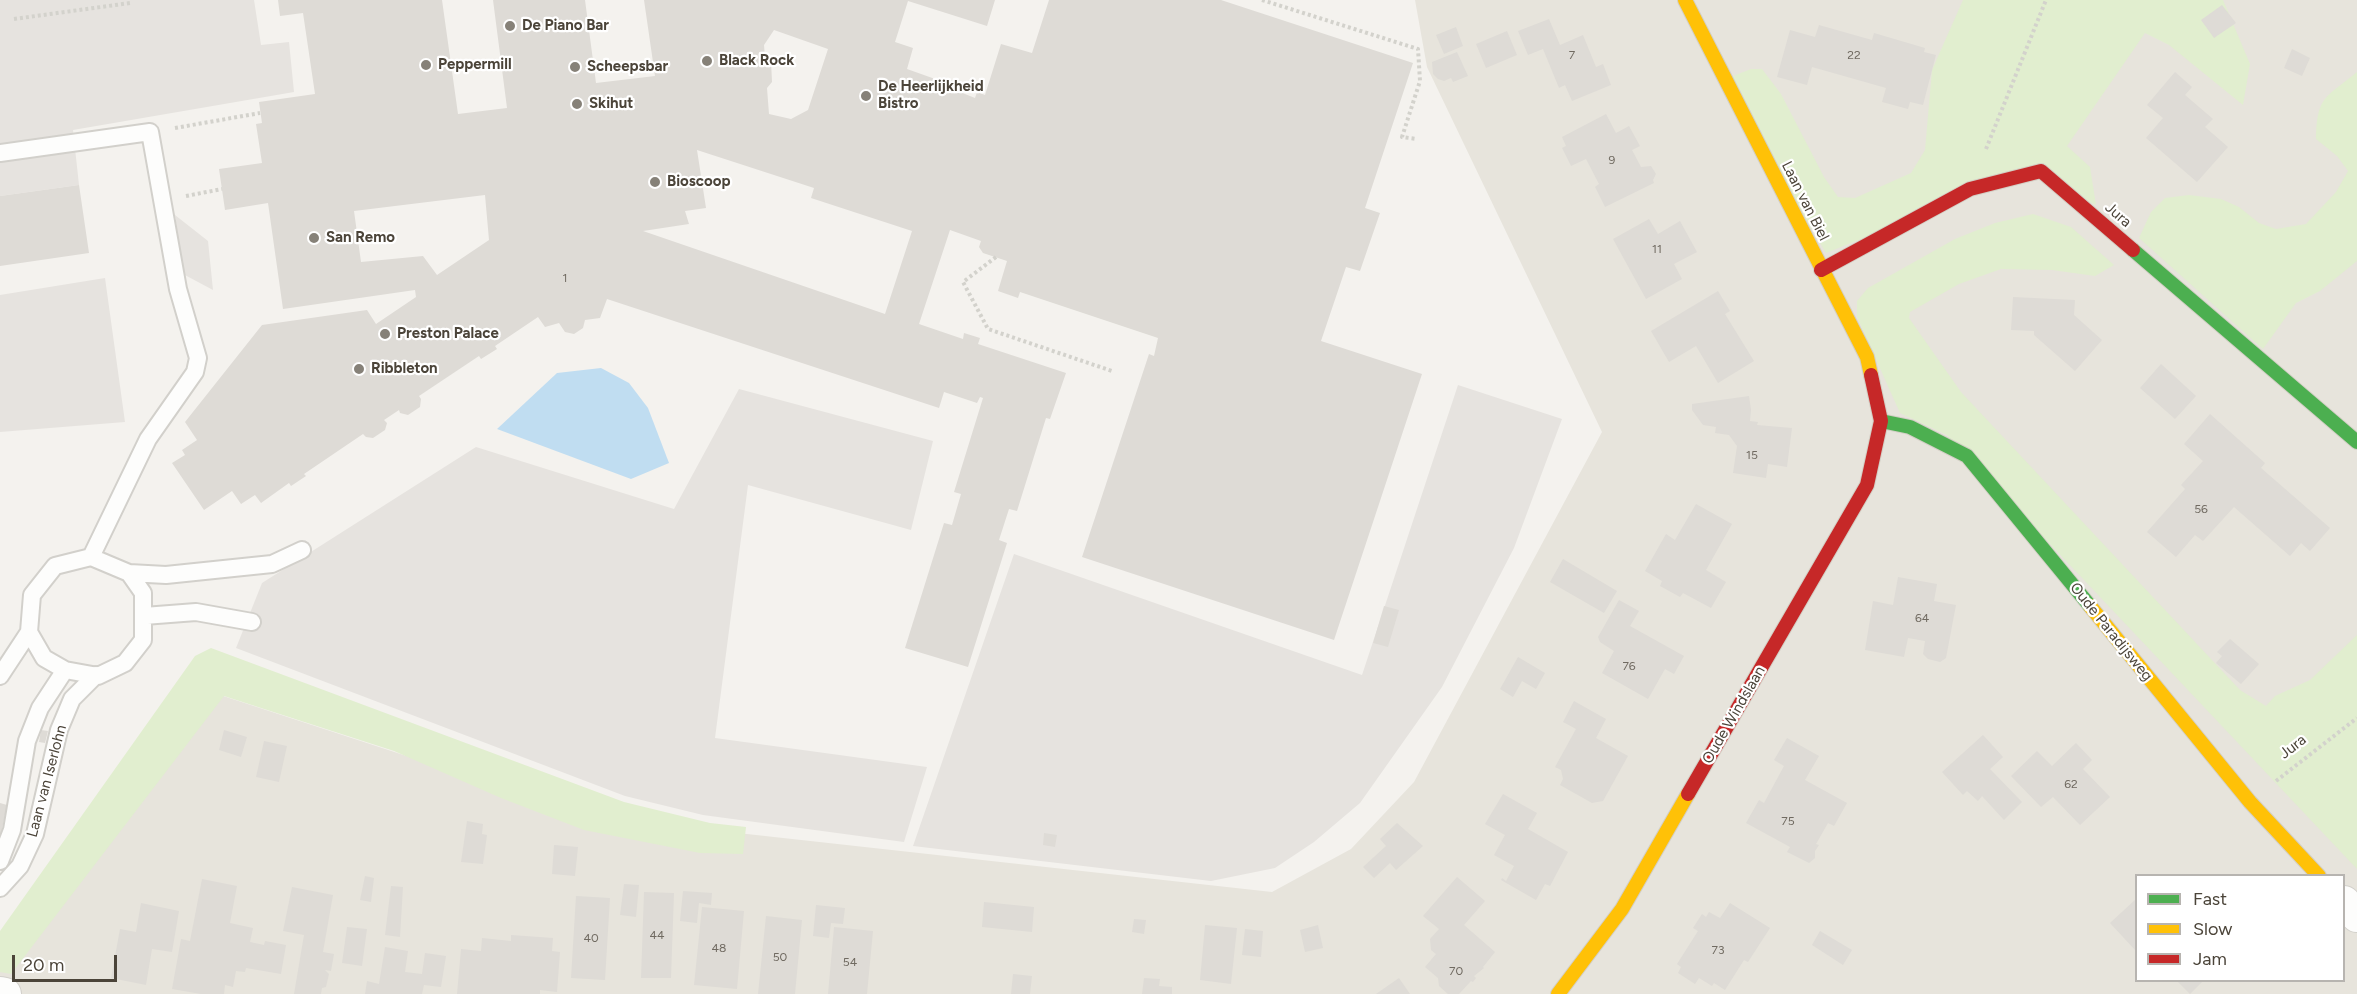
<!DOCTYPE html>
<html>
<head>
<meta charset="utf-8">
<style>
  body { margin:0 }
  #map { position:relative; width:2357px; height:994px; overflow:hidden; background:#f4f2ee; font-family:Figtree,sans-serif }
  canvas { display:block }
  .legend { position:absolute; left:2135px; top:874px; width:210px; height:108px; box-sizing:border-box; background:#fff; border:2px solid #b7b4b0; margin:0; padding:8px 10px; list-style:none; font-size:18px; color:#4b4439 }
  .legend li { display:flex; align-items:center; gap:12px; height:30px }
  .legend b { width:30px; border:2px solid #b7b4b0 }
  .scale { position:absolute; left:12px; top:955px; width:105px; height:27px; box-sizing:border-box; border:3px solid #4b4439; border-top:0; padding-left:8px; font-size:18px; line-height:21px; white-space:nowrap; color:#4b4439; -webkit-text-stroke:4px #fff; paint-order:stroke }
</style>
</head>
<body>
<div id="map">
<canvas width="2357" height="994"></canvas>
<ul class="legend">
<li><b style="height:8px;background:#4caf50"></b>Fast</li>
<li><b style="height:8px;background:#ffc107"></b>Slow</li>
<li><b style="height:8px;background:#c62828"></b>Jam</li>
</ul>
<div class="scale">20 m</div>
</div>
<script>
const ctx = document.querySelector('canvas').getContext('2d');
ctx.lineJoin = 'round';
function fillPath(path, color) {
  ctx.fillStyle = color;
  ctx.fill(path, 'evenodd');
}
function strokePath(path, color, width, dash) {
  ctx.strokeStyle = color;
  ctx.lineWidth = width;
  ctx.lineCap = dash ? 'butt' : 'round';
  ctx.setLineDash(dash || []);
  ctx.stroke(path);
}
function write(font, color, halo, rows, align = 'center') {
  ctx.font = font + ' Figtree,sans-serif';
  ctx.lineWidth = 4.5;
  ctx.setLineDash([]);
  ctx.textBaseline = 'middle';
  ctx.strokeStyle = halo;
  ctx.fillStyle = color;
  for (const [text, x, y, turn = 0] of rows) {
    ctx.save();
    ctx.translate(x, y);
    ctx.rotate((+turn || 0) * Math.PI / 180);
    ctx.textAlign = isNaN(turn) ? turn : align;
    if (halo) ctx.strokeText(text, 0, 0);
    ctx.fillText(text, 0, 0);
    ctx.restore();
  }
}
fillPath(new Path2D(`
  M 1415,0 L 2357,0 L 2357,994 L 0,994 L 0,951 L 208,691 L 593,817 L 1272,892 L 1351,849 L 1414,782 L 1602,432 L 1427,67 ZM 2136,876 L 2344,876 L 2344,980 L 2136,980 Z`), '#e7e4dc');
fillPath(new Path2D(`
  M 1963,0 L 2223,0 L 2250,64 L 2243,105 L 2169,45 L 2145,33 L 2067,146 L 2090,167 L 2096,205 L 2027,173 L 1826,253 L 1723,80 L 1751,69 L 1762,69 L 1781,94 L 1824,177 L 1838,197 L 1855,198 L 1911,173 L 1925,150 L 1932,70 Z
  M 2357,72 L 2357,261 L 2320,291 L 2296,303 L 2263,349 L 2139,238 L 2151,212 L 2165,198 L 2189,195 L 2221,199 L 2239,207 L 2259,223 L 2276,229 L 2306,224 L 2336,192 L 2348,171 L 2337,156 L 2316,139 C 2317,95 2326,98 2357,72 Z
  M 2033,214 L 2071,227 L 2114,265 L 2095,276 L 2052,270 L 2001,269 L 1959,284 L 1910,312 L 1909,318 L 1961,392 L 2240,690 L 2266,706 L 2275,696 L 2310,680 L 2357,635 L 2357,869 L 1947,435 L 1900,413 L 1857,317 L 1857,301 L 1868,288 L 1955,239 L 1995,223 Z
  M 211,648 L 624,802 L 710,823 L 746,827 L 743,854 L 700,853 L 584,830 L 501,798 L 394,751 L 224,696 L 11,974 L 0,972 L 0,931 L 195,656 Z`), '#e1eecf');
fillPath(new Path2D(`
  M 0,0 L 254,0 L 261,45 L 289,42 L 294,92 L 73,130 L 79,185 L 0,196 Z
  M 175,215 L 208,241 L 213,290 L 183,274 Z
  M 105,278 L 125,422 L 0,432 L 0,295 Z
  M 1458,385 L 1562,419 L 1514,548 L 1442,687 L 1360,803 L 1314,842 L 1275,868 L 1211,881 L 913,846 L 1014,554 L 1362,675 Z
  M 739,389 L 933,441 L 911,530 L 748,485 L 715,738 L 927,767 L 904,842 L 703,815 L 625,796 L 236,648 L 262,583 L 476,447 L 674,509 Z`), '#e6e3df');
fillPath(new Path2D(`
  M 601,368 L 629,383 L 648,408 L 669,463 L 631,479 L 497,429 L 557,373 Z`), '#c0ddf1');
fillPath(new Path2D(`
  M 278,0 L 442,0 L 458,114 L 507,108 L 493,0 L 585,0 L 596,83 L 655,76 L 644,0 L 995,0 L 987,26 L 908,1 L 895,42 L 913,48 L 907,69 L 938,80 L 936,85 L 947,88 L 950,80 L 963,84 L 960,92 L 975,98 L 977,92 L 985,95 L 1001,44 L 1032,53 L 1049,0 L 1221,0 L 1413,63 L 1365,208 L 1380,213 L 1360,271 L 1346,267 L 1321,341 L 1422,374 L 1334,640 L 1082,557 L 1149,354 L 1154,356 L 1158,338 L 1020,292 L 1018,298 L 998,291 L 1007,261 L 983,253 L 979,247 L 981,241 L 950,230 L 919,324 L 963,339 L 964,333 L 980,338 L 978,344 L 1066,373 L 1050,419 L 1046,418 L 1017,511 L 1009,509 L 999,540 L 1007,543 L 968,667 L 905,648 L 944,523 L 952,525 L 961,494 L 954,492 L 983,398 L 980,397 L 977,403 L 944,392 L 939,408 L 607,299 L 600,318 L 585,320 L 583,328 L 574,334 L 565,332 L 559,323 L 545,327 L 538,317 L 495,346 L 497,349 L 481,359 L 479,356 L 419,396 L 421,399 L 420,407 L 408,415 L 400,413 L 399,410 L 384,420 L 387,423 L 385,430 L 373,438 L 366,437 L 363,434 L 304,474 L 306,476 L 291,486 L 289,483 L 261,503 L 255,495 L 241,504 L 232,491 L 204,510 L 172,463 L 185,455 L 182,450 L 197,440 L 185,422 L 262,325 L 367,310 L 376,324 L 416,297 L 415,290 L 283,309 L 268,203 L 225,210 L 219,169 L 262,163 L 256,124 L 262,123 L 259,102 L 315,94 L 303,13 L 280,16 ZM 774,30 L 828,49 L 808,110 L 791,119 L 769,114 L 767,88 L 772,82 L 771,61 L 765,57 L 764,45 ZM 697,150 L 814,188 L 811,198 L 912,231 L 885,314 L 643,231 L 689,224 L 685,211 L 706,208 ZM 485,195 L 489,240 L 437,275 L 423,256 L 361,262 L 354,211 Z
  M 2222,5 L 2236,23 L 2214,38 L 2201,20 Z
  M 1549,19 L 1560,45 L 1583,35 L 1596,67 L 1603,64 L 1611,85 L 1572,101 L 1565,85 L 1559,88 L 1543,49 L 1528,55 L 1518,31 Z
  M 1819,25 L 1872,40 L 1874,33 L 1925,48 L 1924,52 L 1936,55 L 1923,105 L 1910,102 L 1908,109 L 1882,102 L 1886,88 L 1812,67 L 1807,85 L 1777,77 L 1790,30 L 1815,37 Z
  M 1456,27 L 1463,46 L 1444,54 L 1436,35 Z
  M 1507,31 L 1517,55 L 1486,68 L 1476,44 Z
  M 2292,49 L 2310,58 L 2302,76 L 2284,68 Z
  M 1457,52 L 1468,76 L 1453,82 L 1451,78 L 1444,81 L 1438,79 L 1433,74 L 1432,62 Z
  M 2175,72 L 2192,87 L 2185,95 L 2213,119 L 2205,127 L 2228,147 L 2197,182 L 2146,138 L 2163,118 L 2147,105 Z
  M 1606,114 L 1616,133 L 1629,126 L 1640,146 L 1632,150 L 1641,167 L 1651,166 L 1656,174 L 1653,180 L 1654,183 L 1605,207 L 1595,187 L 1599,184 L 1586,159 L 1571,166 L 1562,148 L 1566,146 L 1562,137 Z
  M 79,185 L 89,253 L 0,266 L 0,196 Z
  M 1649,219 L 1658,234 L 1680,221 L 1697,252 L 1674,264 L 1682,279 L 1646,299 L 1613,239 Z
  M 1718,291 L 1730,311 L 1725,314 L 1754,361 L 1718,383 L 1696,346 L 1669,362 L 1651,331 Z
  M 2013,297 L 2075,300 L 2074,315 L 2102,340 L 2075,371 L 2034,335 L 2034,331 L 2011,330 Z
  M 2161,364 L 2196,396 L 2175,419 L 2140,388 Z
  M 1749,396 L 1751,410 L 1750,421 L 1758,422 L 1757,425 L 1792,428 L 1787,467 L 1768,464 L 1766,478 L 1733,473 L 1737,446 L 1729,435 L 1715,433 L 1716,427 L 1703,425 L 1692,410 L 1692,404 Z
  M 2210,414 L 2265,463 L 2261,468 L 2330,528 L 2310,551 L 2301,543 L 2290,556 L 2234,507 L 2203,541 L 2195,535 L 2176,557 L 2147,532 L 2185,489 L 2181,485 L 2203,461 L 2184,444 Z
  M 1696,504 L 1732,524 L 1706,570 L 1726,582 L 1711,608 L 1683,593 L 1680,597 L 1660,586 L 1662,581 L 1645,571 L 1666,534 L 1675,540 Z
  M 1563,559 L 1617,591 L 1604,613 L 1550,582 Z
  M 1898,577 L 1937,584 L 1934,601 L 1956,605 L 1946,658 L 1940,662 L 1928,659 L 1923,654 L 1925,641 L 1908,638 L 1904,657 L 1865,650 L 1873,601 L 1893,605 Z
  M 1619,600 L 1639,611 L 1630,626 L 1684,656 L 1674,674 L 1665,669 L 1648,699 L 1602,673 L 1614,651 L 1600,642 L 1598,637 Z
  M 1384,606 L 1399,610 L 1388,647 L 1373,643 Z
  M 2230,639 L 2259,664 L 2241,684 L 2216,663 L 2222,656 L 2217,652 Z
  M 1518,657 L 1545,673 L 1536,689 L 1522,681 L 1513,697 L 1500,689 Z
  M 1574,701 L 1606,719 L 1596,738 L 1628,756 L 1603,801 L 1592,803 L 1560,785 L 1563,779 L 1561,770 L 1555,767 L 1576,729 L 1563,722 Z
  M 41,730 L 48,731 L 45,743 L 39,742 Z
  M 224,730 L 247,737 L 241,757 L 219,750 Z
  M 1983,735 L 2003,757 L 1990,769 L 2022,802 L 2004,820 L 1982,796 L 1978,801 L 1967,791 L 1963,795 L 1942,772 Z
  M 1787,738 L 1819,756 L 1805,780 L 1847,803 L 1834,826 L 1828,823 L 1816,844 L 1819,845 L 1815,851 L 1815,858 L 1809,863 L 1787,852 L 1790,847 L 1746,823 L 1759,800 L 1764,803 L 1784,766 L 1774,760 Z
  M 264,741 L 287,746 L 279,782 L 256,777 Z
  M 2076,743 L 2092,760 L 2083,769 L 2110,797 L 2080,825 L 2053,797 L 2041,807 L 2011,776 L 2037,751 L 2052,766 Z
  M 1503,794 L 1537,813 L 1528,829 L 1568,852 L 1550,886 L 1545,884 L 1536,900 L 1501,880 L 1502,878 L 1506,881 L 1514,866 L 1494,855 L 1505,835 L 1485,824 Z
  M 0,803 L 7,805 L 1,834 L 0,834 Z
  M 467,821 L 483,824 L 482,834 L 487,835 L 483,864 L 461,862 Z
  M 1397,823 L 1423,846 L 1396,870 L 1390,863 L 1374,878 L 1363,867 L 1386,846 L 1380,839 Z
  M 1044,833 L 1057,835 L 1055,847 L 1043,845 Z
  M 554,845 L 578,847 L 575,876 L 552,874 Z
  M 365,876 L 374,878 L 371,902 L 360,900 Z
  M 1457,877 L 1485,901 L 1464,925 L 1495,952 L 1483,967 L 1484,968 L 1474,976 L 1476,978 L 1473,982 L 1471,981 L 1459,994 L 1448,994 L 1439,986 L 1438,978 L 1425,967 L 1436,954 L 1431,950 L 1430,939 L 1439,929 L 1423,916 Z
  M 202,879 L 237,886 L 230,923 L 253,928 L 250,942 L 264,945 L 265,941 L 286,945 L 281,974 L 246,968 L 245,972 L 236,971 L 233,987 L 225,985 L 224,994 L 201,994 L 172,989 L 181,939 L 190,941 Z
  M 624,884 L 639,885 L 636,917 L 620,915 Z
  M 391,886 L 403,887 L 400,937 L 385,935 Z
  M 292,887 L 333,895 L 323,952 L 334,954 L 331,971 L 325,970 L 329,974 L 326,987 L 322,988 L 321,994 L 294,994 L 304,935 L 283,931 Z
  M 683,891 L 712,893 L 711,905 L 699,903 L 697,923 L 680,921 Z
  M 644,892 L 674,893 L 671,978 L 641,978 Z
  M 576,896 L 610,898 L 605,980 L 571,978 Z
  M 2136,899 L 2136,951 L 2110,923 Z
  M 984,902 L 1034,907 L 1032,932 L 982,927 Z
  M 141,903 L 179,911 L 172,952 L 152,949 L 146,985 L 111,978 L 120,929 L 136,932 Z
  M 1730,903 L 1770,928 L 1748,962 L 1744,960 L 1725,990 L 1714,983 L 1712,986 L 1699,978 L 1695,984 L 1678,973 L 1681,967 L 1677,964 L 1698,931 L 1693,928 L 1702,914 L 1706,917 L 1709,912 L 1720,918 Z
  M 816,905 L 845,908 L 843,924 L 831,923 L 829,938 L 813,936 Z
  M 702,907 L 744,911 L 737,989 L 694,985 Z
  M 766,916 L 802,920 L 795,994 L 758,994 Z
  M 1134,919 L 1146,920 L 1144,934 L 1132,932 Z
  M 1205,925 L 1237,928 L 1231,984 L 1200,980 Z
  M 1318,925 L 1323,948 L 1305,952 L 1300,930 Z
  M 347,927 L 367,929 L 362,966 L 342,963 Z
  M 834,927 L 873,931 L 867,994 L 828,994 Z
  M 1245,929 L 1263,931 L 1261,957 L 1242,955 Z
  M 1820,931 L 1852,950 L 1843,965 L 1812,945 Z
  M 511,935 L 553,938 L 552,951 L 560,952 L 557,992 L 540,990 L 540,994 L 457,994 L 461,949 L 481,951 L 482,938 L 511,941 Z
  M 385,947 L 408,951 L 405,972 L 422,974 L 425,953 L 446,956 L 441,987 L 424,985 L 422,994 L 365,994 L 367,981 L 379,984 Z
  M 1013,974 L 1032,976 L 1030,994 L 1011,994 Z
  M 1144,978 L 1160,979 L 1159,986 L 1172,987 L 1172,994 L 1142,994 Z
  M 1399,978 L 1410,994 L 1376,994 Z
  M 2176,980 L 2204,980 L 2190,994 Z`), '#dedbd6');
const lane = new Path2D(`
  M 0,153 L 150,132 L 178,289 L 198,358 L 195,372 L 148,439 L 91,557
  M 91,557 L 129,573 L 143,593 L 143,640 L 125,663 L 98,676 L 65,670 L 44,658 L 29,632 L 32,595 L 55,566 Z
  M 129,573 L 166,575 L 272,564 L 302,550
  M 144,616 L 196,612 L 252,622
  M 0,676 L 29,632
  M 0,861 L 12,830 L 27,741 L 40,708 L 65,670
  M 0,888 L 20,866 L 35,834 L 59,730 L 72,699 L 96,675`);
const street = new Path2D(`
  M 2344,902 L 2357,916
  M 0,993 L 5,994`);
const fast = new Path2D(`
  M 2133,250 L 2357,442
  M 1881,421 L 1910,427 L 1967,456 L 2090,606`);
const slow = new Path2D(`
  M 1685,0 L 1867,357 L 1871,375
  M 2090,606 L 2250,802 L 2319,876
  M 1558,994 L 1622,909 L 1688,794`);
const jam = new Path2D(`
  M 1821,270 L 1970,189 L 2041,171 L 2133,250
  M 1688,794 L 1867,485 L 1881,421 L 1871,375`);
strokePath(lane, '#d2d0cb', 20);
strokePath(street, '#d2d0cb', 34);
strokePath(fast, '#d3cfc5', 16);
strokePath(slow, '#d3cfc5', 16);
strokePath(jam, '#d3cfc5', 16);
strokePath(new Path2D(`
  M 1262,0 L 1418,49 L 1420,81 L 1402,137 L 1417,139
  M 14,19 L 130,3
  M 175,128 L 260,113
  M 1986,149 L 2046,0
  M 186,196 L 222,189
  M 996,257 L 963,282 L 988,329 L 1112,371
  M 2276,781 L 2357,718`), '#d3d2cc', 4, [3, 3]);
strokePath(lane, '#fdfdfc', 16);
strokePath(street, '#fdfdfc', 32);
strokePath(fast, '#4caf50', 14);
strokePath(slow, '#ffc107', 14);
strokePath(jam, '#c62828', 14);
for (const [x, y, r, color] of [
  [510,26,6,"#868178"],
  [707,61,6,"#868178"],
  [426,65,6,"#868178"],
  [575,67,6,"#868178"],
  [866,96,6,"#868178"],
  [577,104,6,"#868178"],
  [655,182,6,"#868178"],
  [314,238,6,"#868178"],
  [385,334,6,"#868178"],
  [359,369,6,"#868178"]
]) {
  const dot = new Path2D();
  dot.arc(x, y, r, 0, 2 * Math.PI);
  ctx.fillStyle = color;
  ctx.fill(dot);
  strokePath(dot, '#fff', 2);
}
write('12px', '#706a61', null, [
  ["7",1572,55],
  ["22",1854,55],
  ["9",1612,160],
  ["11",1657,249],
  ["1",565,278],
  ["15",1752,455],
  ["56",2201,509],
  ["64",1922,618],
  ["76",1629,666],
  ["62",2071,784],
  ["75",1788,821],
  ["44",657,935],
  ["40",591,938],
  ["48",719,948],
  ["73",1718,950],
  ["50",780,957],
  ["54",850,962],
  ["70",1456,971]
]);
write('bold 15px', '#4b4439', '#fff', [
  ["De Piano Bar",522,26],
  ["Black Rock",719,61],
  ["Peppermill",438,65],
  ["Scheepsbar",587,67],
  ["De Heerlijkheid",878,87],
  ["Bistro",878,104],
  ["Skihut",589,104],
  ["Bioscoop",667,182],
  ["San Remo",326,238],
  ["Preston Palace",397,334],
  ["Ribbleton",371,369]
], 'left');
write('15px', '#4b4439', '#fff', [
  ["Laan van Biel",1805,201,63],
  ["Jura",2118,215,41],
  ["Oude Paradijsweg",2111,632,51],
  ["Oude Windslaan",1734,715,-60],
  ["Jura",2293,747,-38],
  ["Laan van Iserlohn",47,781,-75]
]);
</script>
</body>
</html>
